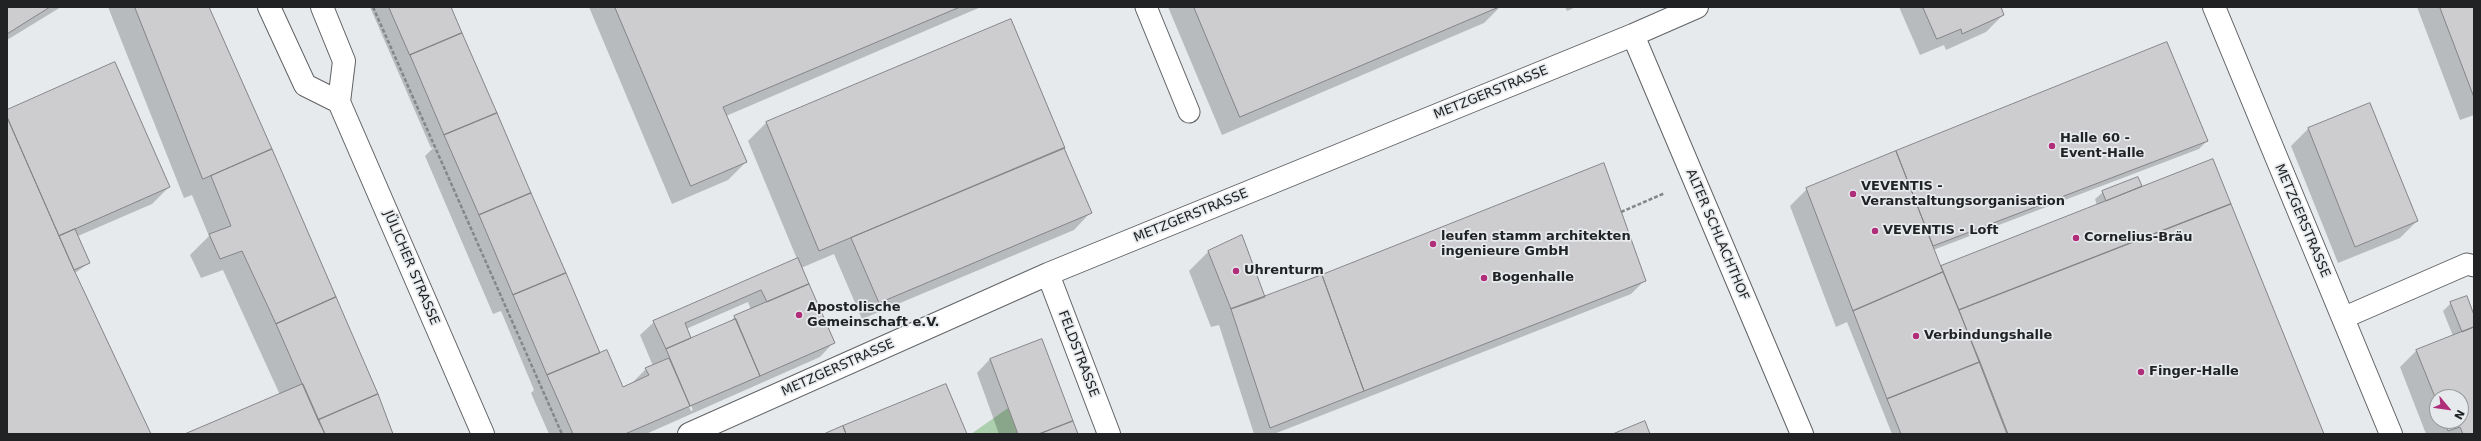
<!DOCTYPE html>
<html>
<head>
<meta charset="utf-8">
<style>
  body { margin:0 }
  #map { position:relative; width:2481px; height:441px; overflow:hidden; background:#e7eaed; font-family:"DejaVu Sans",sans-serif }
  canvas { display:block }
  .frame { position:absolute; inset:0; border:8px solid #212223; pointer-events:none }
  .north { position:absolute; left:2429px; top:389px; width:40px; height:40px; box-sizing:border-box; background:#e7eaed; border:1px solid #989a9c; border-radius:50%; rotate:119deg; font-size:11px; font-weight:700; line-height:16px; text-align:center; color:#212223 }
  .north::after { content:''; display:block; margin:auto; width:14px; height:18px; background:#b02e79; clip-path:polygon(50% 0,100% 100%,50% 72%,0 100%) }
</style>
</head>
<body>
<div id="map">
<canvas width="2481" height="441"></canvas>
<div class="frame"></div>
<div class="north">N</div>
</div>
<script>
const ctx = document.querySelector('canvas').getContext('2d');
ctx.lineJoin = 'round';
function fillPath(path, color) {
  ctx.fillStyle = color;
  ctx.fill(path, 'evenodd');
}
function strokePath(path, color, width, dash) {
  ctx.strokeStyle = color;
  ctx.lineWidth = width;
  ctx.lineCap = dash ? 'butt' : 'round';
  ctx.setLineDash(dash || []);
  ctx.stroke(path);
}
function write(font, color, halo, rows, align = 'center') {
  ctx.font = font + ' "DejaVu Sans",sans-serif';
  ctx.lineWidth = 3.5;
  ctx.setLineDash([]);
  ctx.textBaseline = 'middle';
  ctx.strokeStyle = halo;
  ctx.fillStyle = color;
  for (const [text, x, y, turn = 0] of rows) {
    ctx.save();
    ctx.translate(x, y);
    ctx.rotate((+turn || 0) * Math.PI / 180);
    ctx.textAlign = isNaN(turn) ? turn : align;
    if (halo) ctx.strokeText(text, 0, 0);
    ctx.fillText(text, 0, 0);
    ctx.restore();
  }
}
fillPath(new Path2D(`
  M 1008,408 L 1018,434 L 971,434 Z`), '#acd0ad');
fillPath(new Path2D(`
  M 7,7 L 61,7 L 7,40 Z
  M 108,7 L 207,7 L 377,394 L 391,434 L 188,434 L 280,395 L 223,270 L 201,278 L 190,255 L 209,236 L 192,195 L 184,198 Z
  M 370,7 L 450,7 L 599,353 L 622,388 L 630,385 L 646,369 L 653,366 L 640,335 L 654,322 L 797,259 L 748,141 L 766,123 L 1063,148 L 1090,213 L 1074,230 L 862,319 L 834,254 L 801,268 L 833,343 L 820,357 L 646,434 L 549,434 L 531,393 L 534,390 L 501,311 L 493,314 L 425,156 L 434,147 L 431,148 ZM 748,302 L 751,310 L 735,317 L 727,324 L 691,340 L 686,329 ZM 686,398 L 687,398 L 693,410 L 691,411 Z
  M 589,7 L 981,7 L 726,116 L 746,162 L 728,180 L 672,204 Z
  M 1168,7 L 1500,7 L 1484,23 L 1222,135 Z
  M 1565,7 L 1576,7 L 1567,11 Z
  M 1899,7 L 2000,7 L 2003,15 L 1986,32 L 1946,50 L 1944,45 L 1920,55 Z
  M 2417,7 L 2474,7 L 2474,115 L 2460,120 Z
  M 2167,43 L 2207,141 L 2199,149 L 1933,250 L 1940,268 L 2097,205 L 2095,199 L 2103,192 L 2138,178 L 2141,188 L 2323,434 L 1892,434 L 1847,322 L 1836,327 L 1790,206 L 1807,189 Z
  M 2370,104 L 2417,221 L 2400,238 L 2338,263 L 2291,146 L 2308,129 Z
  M 7,111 L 169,187 L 152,204 L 78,236 L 89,263 L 75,273 L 150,434 L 7,434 Z
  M 1242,236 L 1264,298 L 1645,280 L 1631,294 L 1274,434 L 1254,434 L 1219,325 L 1211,327 L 1189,271 L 1208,252 Z
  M 2451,303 L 2474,318 L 2474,434 L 2426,434 L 2400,367 L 2417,350 L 2453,336 L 2443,311 ZM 2437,397 L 2461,397 L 2461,421 L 2437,421 Z
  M 990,359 L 1077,434 L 999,434 L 977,373 Z`), '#0003');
const building = new Path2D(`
  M 7,7 L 50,7 L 7,34 Z
  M 135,7 L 209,7 L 272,149 L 203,179 Z
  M 389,7 L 451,7 L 462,33 L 410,55 Z
  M 615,7 L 960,7 L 723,107 L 747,162 L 691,186 Z
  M 1194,7 L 1499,7 L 1240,117 Z
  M 1923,7 L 2001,7 L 2004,15 L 1962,34 L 1961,29 L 1937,39 Z
  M 2440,7 L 2474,7 L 2474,97 Z
  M 1011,19 L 1065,148 L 819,251 L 766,122 Z
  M 462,33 L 497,113 L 444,135 L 410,55 Z
  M 2167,42 L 2208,141 L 1933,246 L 1896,151 Z
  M 115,62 L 170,187 L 59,236 L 7,117 L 7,110 Z
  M 2370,103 L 2418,221 L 2355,247 L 2308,128 Z
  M 497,113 L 531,193 L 479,215 L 444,135 Z
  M 7,117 L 74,270 L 151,434 L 7,434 Z
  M 1064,148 L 1092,213 L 879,303 L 851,238 Z
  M 272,149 L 336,297 L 276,324 L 242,251 L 220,259 L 209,234 L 231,226 L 211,176 Z
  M 1896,151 L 1943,272 L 1853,311 L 1806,188 Z
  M 2213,159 L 2231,204 L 1959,310 L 1941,266 Z
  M 1604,163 L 1646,281 L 1364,391 L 1322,275 Z
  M 2138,177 L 2142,186 L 2106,201 L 2102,191 Z
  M 531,193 L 566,273 L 513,295 L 479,215 Z
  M 2231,204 L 2324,434 L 2007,434 L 1959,310 Z
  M 75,229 L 90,263 L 74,270 L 59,236 Z
  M 1242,235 L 1265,297 L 1231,309 L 1208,251 Z
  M 798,258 L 809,284 L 767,302 L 761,290 L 685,323 L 691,338 L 666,349 L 653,321 Z
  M 1943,272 L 1980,362 L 1887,399 L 1853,311 Z
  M 566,273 L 600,353 L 547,375 L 513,295 Z
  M 1322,275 L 1364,391 L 1270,428 L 1231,309 Z
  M 809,284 L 835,343 L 760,376 L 734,316 Z
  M 2467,296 L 2474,315 L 2474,327 L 2462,332 L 2450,302 Z
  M 336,297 L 378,394 L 318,420 L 276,324 Z
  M 736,319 L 760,376 L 690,406 L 666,349 Z
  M 2474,327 L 2474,434 L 2463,434 L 2460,427 L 2448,431 L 2444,421 L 2461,421 L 2461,397 L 2437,397 L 2437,402 L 2416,350 Z
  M 1042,339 L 1073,421 L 1039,434 L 1018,434 L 990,359 Z
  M 607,350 L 623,387 L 649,375 L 645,368 L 669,358 L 690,406 L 625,434 L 573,434 L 547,375 Z
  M 1980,362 L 2008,434 L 1901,434 L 1887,399 Z
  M 303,384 L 325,434 L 185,434 Z
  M 946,384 L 967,434 L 846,434 L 843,426 Z
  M 378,394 L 393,434 L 325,434 L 318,420 Z
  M 1073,421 L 1078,434 L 1039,434 Z
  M 1645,421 L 1650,434 L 1613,434 Z
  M 843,426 L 846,434 L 824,434 Z`);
fillPath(building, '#cdcdd0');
strokePath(building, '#848487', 1);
const service = new Path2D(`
  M 1146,7 L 1189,112
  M 2343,318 L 2467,264 L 2474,266`);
const minor = new Path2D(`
  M 2214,7 L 2391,434
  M 1633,35 L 1802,434
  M 1048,274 L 1109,434
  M 689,434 L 1048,274 L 1633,35 L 1697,7`);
const secondary = new Path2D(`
  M 269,7 L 305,85 L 339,102
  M 322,7 L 344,61 L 339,102 L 483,434`);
strokePath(service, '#606264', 23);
strokePath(minor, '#606264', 24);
strokePath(secondary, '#606264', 24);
strokePath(new Path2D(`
  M 373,7 L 562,434
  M 1621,212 L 1665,193`), '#848688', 2.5, [4, 2]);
strokePath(service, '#fff', 21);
strokePath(minor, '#fff', 22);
strokePath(secondary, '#fff', 22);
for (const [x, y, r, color] of [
  [2052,146,4,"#b02e79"],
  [1853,194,4,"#b02e79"],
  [1875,231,4,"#b02e79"],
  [2076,238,4,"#b02e79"],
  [1433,244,4,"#b02e79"],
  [1236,271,4,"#b02e79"],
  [1484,278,4,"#b02e79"],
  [799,315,4,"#b02e79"],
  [1916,336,4,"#b02e79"],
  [2141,372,4,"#b02e79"]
]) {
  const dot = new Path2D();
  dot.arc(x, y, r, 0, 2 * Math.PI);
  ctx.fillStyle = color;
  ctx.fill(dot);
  strokePath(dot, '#e7eaed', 1.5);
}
write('13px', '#212223', '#e7eaed', [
  ["METZGERSTRASSE",1491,93,-22],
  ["METZGERSTRASSE",1191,216,-22],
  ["METZGERSTRASSE",2302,221,67],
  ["ALTER SCHLACHTHOF",1717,235,67],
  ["JÜLICHER STRASSE",411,268,67],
  ["FELDSTRASSE",1078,354,69],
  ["METZGERSTRASSE",838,368,-24]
]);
write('bold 13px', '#212223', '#e7eaed', [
  ["Halle 60 -",2060,139],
  ["Event-Halle",2060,154],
  ["VEVENTIS -",1861,187],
  ["Veranstaltungsorganisation",1861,202],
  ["VEVENTIS - Loft",1883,231],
  ["leufen stamm architekten",1441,237],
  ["ingenieure GmbH",1441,252],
  ["Cornelius-Bräu",2084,238],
  ["Uhrenturm",1244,271],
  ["Bogenhalle",1492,278],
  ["Apostolische",807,308],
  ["Gemeinschaft e.V.",807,323],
  ["Verbindungshalle",1924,336],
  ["Finger-Halle",2149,372]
], 'left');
</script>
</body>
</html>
